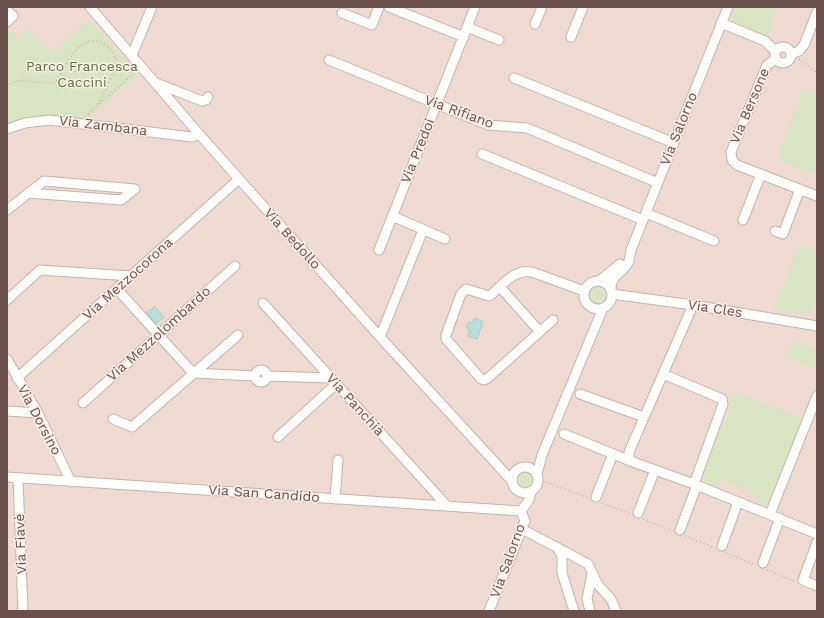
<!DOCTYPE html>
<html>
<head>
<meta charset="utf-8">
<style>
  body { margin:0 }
  #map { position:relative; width:824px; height:618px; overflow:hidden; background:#f8eae1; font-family:"Work Sans",sans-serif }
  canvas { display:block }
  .frame { position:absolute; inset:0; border:8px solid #6c504c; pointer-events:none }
</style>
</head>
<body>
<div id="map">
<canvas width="824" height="618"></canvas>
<div class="frame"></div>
</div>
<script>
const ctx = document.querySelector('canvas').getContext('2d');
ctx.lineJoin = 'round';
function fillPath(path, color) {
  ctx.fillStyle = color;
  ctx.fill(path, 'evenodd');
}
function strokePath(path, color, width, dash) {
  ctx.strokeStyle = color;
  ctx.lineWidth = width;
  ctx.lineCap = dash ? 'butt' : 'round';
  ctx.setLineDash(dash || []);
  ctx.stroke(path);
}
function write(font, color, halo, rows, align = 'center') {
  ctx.font = font + ' "Work Sans",sans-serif';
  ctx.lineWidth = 3;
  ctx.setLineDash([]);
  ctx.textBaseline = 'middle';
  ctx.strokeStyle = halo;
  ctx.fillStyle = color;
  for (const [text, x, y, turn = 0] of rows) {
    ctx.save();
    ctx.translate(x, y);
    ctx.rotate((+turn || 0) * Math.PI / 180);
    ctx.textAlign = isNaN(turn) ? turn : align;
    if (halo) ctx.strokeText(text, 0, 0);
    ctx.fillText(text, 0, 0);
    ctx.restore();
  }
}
fillPath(new Path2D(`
  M 7,7 L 817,7 L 817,611 L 7,611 Z`), '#efdad1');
fillPath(new Path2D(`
  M 737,7 L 778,7 L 767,36 L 731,21 Z
  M 89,20 L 139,74 L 84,122 L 7,127 L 7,32 L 10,30 L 18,38 L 28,28 L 51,53 Z
  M 804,88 L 817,93 L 817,175 L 777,159 Z
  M 799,245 L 817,252 L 817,300 L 811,314 L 774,310 Z
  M588 295a10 10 0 1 1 20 0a10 10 0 1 1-20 0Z
  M 794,340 L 817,349 L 817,363 L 815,369 L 787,357 Z
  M 735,392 L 803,418 L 773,498 L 771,502 L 765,506 L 755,503 L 758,494 L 719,479 L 716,487 L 704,481 L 704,474 Z
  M518 480a7 7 0 1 1 14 0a7 7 0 1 1-14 0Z`), '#d8e4c2');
const water = new Path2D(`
  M 155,307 L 164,317 L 156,324 L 147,313 Z
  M 475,318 L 483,322 L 477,339 L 468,336 L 470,332 L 466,327 L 468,323 L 473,322 Z`);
fillPath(water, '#b9dfdc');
strokePath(water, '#a1cfcc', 1);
const minor = new Path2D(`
  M 90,7 L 199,134 L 380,337 L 512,481
  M 389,7 L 464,37
  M 7,10 L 13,16 L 7,22
  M 342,13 L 372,25 L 379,7
  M 721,23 L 765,41 L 775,51
  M 535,24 L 542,7
  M 467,27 L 499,40
  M 571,37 L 583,7
  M775 55a8 8 0 1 1 16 0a8 8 0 1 1-16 0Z
  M 791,54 L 799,51 L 804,45 L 817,12
  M 132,55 L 152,7
  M 776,59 L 767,65 L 731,152 L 732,160 L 737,165 L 817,196
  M 329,60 L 488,125 L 527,128 L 658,183
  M 514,78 L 674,143
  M 156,83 L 202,101 L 206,100 L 208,97
  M 7,129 L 25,123 L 49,120 L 192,137 L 199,134
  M 482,154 L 643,220
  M 7,210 L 44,181 L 135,189 L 121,200 L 28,193
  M 646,213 L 714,241
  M 392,216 L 445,239
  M 743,220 L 761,174
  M 775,231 L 783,234 L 800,189
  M 379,250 L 475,7
  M584 295a14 14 0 1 1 28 0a14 14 0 1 1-28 0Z
  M 599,281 L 620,264
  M 500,287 L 540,332
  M 117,289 L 193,373 L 255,376
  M 611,289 C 611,274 622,274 628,263 C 630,259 630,255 631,250 L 728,7
  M 612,294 L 693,305 L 817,326
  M 7,300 L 40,270 L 131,276
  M 263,303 L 447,506
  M 693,305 L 629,452 L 629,458 L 633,462 L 694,484 L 817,534
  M 553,320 L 488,378 L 484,380 L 481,379 L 446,339 L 446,335 L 461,294 L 466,289 L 489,296 L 492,294 C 504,283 515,269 532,272 L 584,291
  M 380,337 L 423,230
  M 7,359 L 38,413 L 71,482
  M255 376a6 6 0 1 1 12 0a6 6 0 1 1-12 0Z
  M 663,374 L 722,399 L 723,404 L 694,484
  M 267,376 L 331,378
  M 17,378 L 239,179
  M 580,394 L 644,417
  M 83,403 L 235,266
  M 7,411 L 38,413
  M 113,419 L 132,427 L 238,335
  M 564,434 L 633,462
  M 278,437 L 336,384
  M512 480a13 13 0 1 1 26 0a13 13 0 1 1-26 0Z
  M 537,474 L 542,455 L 603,308
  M 7,477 L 521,511 L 529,500 L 531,492
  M 18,478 L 23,611
  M 596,497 L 613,454
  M 335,499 L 338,460
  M 638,513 L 655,470
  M 770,514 L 817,396
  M 522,529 L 588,564 L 598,585 L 611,599 L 616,611
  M 680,530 L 697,485
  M 817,542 L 803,580 L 817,586
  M 722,546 L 738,502
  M 557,547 L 562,556 L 562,573 L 574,611
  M 763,563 L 780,518
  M 489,611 L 525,521 L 521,511
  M 590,611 L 587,599 L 592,574`);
strokePath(minor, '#c7b1ab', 11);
strokePath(new Path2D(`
  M 799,59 L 817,72
  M 7,86 L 17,81 L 25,80 L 33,82 L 55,83 C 64,70 71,49 87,42 C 91,40 100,41 104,44 C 109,46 114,54 116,58 C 118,67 103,95 98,104
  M 85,117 L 136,71
  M 542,481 L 589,498
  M 602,503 L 630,514
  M 643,519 L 673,531
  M 685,536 L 715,548
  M 726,553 L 756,565
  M 767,570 L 796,582`), '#cea8a0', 1.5, [1, 3]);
strokePath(minor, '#fff', 9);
write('14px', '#5d7145', '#fcefe7', [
  ["Parco Francesca",82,67],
  ["Caccini",82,83]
]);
write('14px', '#6c504c', '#fcefe7', [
  ["Via Bersone",750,106,-67],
  ["Via Rifiano",459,112,20],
  ["Via Zambana",103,126,7],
  ["Via Salorno",679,129,-68],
  ["Via Predoi",418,151,-68],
  ["Via Bedollo",292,239,48],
  ["Via Mezzocorona",128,279,-42],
  ["Via Cles",715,309,9],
  ["Via Mezzolombardo",159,334,-42],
  ["Via Panchià",355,405,48],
  ["Via Dorsino",39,420,62],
  ["Via San Candido",264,494,4],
  ["Via Fiavè",21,544,-92],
  ["Via Salorno",508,561,-70]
]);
</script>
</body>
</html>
